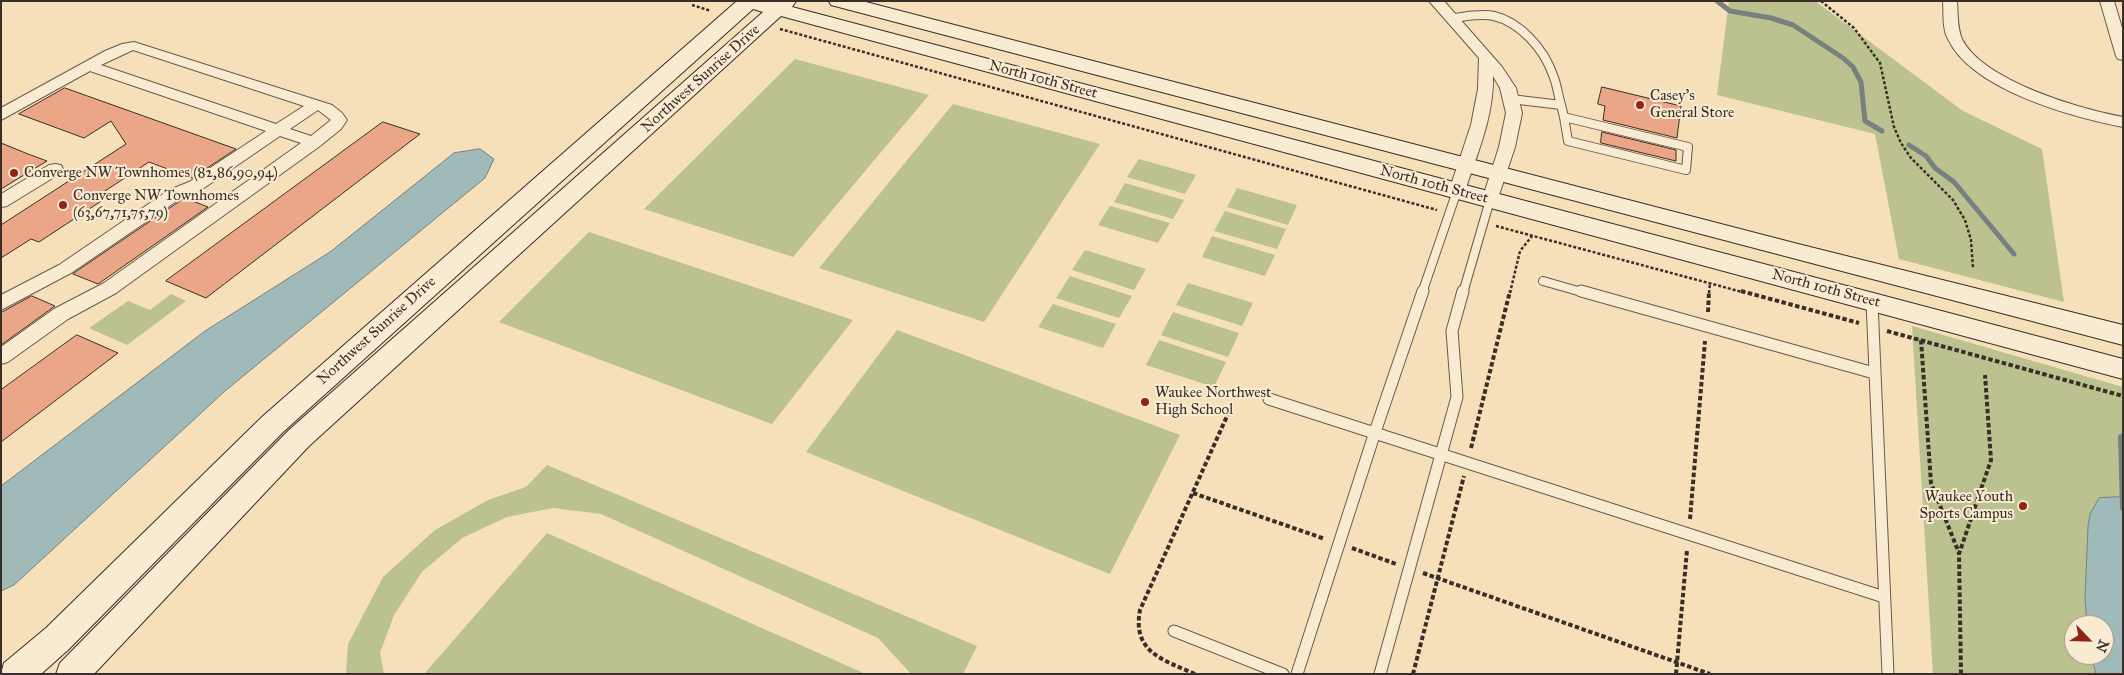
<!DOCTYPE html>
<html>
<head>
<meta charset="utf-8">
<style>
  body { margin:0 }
  #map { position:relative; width:2124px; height:675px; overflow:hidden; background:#f5e0b9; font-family:"IM FELL Great Primer",serif }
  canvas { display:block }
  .frame { position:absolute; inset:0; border:2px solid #3a2e28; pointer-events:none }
  .north { position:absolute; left:2064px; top:615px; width:50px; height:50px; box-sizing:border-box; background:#f8ebd2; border:1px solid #ac9f8e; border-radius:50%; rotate:114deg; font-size:14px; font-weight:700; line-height:20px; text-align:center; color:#3a2e28 }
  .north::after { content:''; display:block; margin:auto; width:18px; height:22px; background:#8f2418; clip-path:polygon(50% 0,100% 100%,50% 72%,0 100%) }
</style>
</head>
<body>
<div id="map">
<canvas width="2124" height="675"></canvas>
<div class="frame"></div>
<div class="north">N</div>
</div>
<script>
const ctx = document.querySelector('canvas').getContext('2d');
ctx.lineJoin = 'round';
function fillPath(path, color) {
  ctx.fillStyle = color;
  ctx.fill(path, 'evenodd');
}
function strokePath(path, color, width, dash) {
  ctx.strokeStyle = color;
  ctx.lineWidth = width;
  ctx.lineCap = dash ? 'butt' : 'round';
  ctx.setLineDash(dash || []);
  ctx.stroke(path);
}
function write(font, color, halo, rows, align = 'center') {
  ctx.font = font + ' "IM FELL Great Primer",serif';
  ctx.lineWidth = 4;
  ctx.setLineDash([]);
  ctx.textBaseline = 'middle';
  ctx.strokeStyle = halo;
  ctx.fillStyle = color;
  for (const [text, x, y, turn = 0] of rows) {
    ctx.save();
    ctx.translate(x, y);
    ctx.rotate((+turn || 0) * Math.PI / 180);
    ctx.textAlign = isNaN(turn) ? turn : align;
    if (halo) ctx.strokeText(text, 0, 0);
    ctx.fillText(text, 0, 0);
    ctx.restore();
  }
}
fillPath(new Path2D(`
  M 1729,1 L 1815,1 L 1963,111 L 2042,149 L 2064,302 L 1899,259 L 1875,134 L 1717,95 Z
  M 795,59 L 929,95 L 793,257 L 644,209 Z
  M 953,104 L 1100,144 L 984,322 L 819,268 Z
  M 1139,159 L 1196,175 L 1185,194 L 1127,177 Z
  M 1125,183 L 1184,200 L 1173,219 L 1114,202 Z
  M 1237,188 L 1297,205 L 1288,225 L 1227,207 Z
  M 1110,206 L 1170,223 L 1158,243 L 1098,225 Z
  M 1225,211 L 1286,229 L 1277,249 L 1214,231 Z
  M 589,232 L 853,320 L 772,424 L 499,322 Z
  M 1212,236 L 1275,255 L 1265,276 L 1202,257 Z
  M 1085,250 L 1146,269 L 1134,290 L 1072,270 Z
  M 1070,276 L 1132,296 L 1119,318 L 1056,298 Z
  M 1188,283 L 1253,303 L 1242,326 L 1176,305 Z
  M 171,294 L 186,301 L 127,345 L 89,328 L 128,301 L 150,310 Z
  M 1053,304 L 1116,324 L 1103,348 L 1038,327 Z
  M 1173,312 L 1239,333 L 1228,357 L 1161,335 Z
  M 1912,326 L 2123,387 L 2123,674 L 1933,674 ZM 2074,625 L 2104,625 L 2104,655 L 2074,655 Z
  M 897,330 L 1180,435 L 1110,574 L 806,452 Z
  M 1159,340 L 1226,362 L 1214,387 L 1146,365 Z
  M 547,465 L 977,646 L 963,674 L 911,674 L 878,638 L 601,514 L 553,508 L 507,517 L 462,538 L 422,572 L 394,615 L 380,653 L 384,674 L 346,674 L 348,644 L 383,577 L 435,530 L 488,500 L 526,487 Z
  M 547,533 L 866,674 L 424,674 Z`), '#bbc290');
const water = new Path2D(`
  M 480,149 L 494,159 L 485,178 L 225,391 L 14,585 L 1,591 L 1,486 L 205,331 L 330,252 L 454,153 Z
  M 2123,497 L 2123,674 L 2096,674 L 2091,655 L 2104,655 L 2104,625 L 2087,625 L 2085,599 L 2088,526 L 2090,514 L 2099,498 Z`);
fillPath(water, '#a0baba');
strokePath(water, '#778280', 1);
strokePath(new Path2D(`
  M 1717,1 L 1730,11 L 1771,18 L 1793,25 L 1843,58 L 1853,67 L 1861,82 L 1865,121 L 1882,131
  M 1909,145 L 1926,156 L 1935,168 L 1954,182 L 2014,254`), '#778280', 5);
strokePath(new Path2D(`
  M 2121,437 L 2123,508`), '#778280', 6);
const building = new Path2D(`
  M 1602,87 L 1681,106 L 1677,138 L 1603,120 L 1605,106 L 1598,104 Z
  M 65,88 L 236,149 L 192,178 L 149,162 L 99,195 L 106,198 L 39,242 L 31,239 L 1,258 L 1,225 L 126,144 L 111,121 L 84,138 L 19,114 Z
  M 383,122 L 420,134 L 206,298 L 166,281 Z
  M 1602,132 L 1676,150 L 1676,161 L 1601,143 Z
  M 1,143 L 28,154 L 47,161 L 1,189 Z
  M 185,198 L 208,207 L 98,284 L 73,274 Z
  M 32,296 L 55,306 L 1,345 L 1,313 Z
  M 77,335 L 118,353 L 1,442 L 1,390 Z`);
fillPath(building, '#eaa687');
strokePath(building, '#3a2e28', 1);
const laneFar1 = new Path2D(`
  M 1451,18 C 1465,17 1480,13 1494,16 C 1520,22 1544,49 1553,75 C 1557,84 1558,95 1561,105
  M 1511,99 L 1561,105 L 1564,117
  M 1564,117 L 1688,147 L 1686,170 L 1568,141 Z
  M 1543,281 L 1585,293
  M 1422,293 L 1457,191
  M 1463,293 L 1490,200`);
const lane = new Path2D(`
  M 1581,291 L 1874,373
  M 1872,302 L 1888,674
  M 1269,399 L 1884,597
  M 1174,631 L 1283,674
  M 1297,674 L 1375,432 L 1423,291
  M 1380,674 L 1457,397 L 1452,331 L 1463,291`);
const street = new Path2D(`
  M 1429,1 L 1444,1 L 1502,67 L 1516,88 L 1522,113 L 1515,147 L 1496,204 L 1490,206 L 1484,204 L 1482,200 L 1499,147 L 1506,113 L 1500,88 L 1493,76 C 1494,116 1477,154 1465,191 L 1463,195 L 1457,196 L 1451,195 L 1449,191 L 1471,125 L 1478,89 L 1479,58 Z
  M 1943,1 L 1957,1 C 1958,14 1957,28 1962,39 C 1983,81 2080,109 2123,117 L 2123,127 C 2072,117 1972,90 1948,39 C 1942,28 1944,14 1943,1 Z
  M 2100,1 L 2114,1 L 2123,31 L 2123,60 L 2118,59 L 2116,56 Z
  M 134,42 L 332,105 L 342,113 L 347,120 L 341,129 L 320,146 L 116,293 L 68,319 L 8,362 L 1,364 L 1,347 L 54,309 L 104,283 L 301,143 L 280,136 L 201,190 L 181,198 L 71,273 L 1,310 L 1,295 L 59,265 L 169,190 L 189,182 L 266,131 L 90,71 L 1,120 L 1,108 L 105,51 L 122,44 ZM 133,50 L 304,106 L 276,124 L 101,65 ZM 318,110 L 331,120 L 311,136 L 290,129 Z
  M 55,164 L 61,165 L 63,169 L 61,173 L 7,206 L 1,207 L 1,194 L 49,165 Z`);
const secondary = new Path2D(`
  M 737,1 L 796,1 L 792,7 L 2123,359 L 2123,379 L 781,16 L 309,446 L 94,674 L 56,674 L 60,663 L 289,430 L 763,12 L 753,9 L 283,432 L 68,650 L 41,674 L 1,674 L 4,663 L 46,628 L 263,416 Z
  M 829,1 L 862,1 L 1798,244 L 2123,325 L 2123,345 L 831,5 Z`);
strokePath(laneFar1, '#695a4c', 10);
strokePath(lane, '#695a4c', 13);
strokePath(street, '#695a4c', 2);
strokePath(secondary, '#3a2e28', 2);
strokePath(new Path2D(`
  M 1821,1 L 1854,28 L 1880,63 L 1894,127 L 1901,143 L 1911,158 L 1953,200 L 1965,220 L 1971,240 L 1973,268
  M 692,5 L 711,11
  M 780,29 L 1437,210
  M 1496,226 L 1746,293
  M 1510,293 L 1520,251 L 1532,236
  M 1709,293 L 1710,283`), '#3a2e28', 2.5, [3, 2]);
strokePath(new Path2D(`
  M 1741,291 L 1859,323
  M 1708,312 L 1709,291
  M 1887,331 L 2123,396
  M 1921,340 L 1931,483 L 1959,553
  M 1471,448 L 1510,291
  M 1193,493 L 1325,539
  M 1690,519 L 1705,341
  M 1352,548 L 1396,564
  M 1423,573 L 1710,674
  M 1195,674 C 1163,660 1132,652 1140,610 L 1232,405
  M 1413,674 L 1464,476
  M 1676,674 L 1687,550
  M 1961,674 L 1959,554 L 1991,460 L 1985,375`), '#3a2e28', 4, [4.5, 2.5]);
strokePath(laneFar1, '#f8ebd2', 8);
strokePath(lane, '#f8ebd2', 11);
fillPath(street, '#f8ebd2');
fillPath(secondary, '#f8ebd2');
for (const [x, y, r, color] of [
  [1640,105,5,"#8f2418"],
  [14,173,5,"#8f2418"],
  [63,205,5,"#8f2418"],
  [1145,402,5,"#8f2418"],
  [2023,506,5,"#8f2418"]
]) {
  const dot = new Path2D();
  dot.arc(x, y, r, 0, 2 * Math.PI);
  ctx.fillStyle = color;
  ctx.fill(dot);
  strokePath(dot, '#f8ebd2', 2);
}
write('15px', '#3a2e28', '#f8ebd2', [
  ["Northwest Sunrise Drive",701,79,-42],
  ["North 10th Street",1043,80,15],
  ["North 10th Street",1434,185,15],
  ["North 10th Street",1826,289,15],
  ["Northwest Sunrise Drive",377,331,-42]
]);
write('15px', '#3a2e28', '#f8ebd2', [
  ["Casey's",1650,96],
  ["General Store",1650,113],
  ["Converge NW Townhomes (82,86,90,94)",24,173],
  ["Converge NW Townhomes",73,196],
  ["(63,67,71,75,79)",73,213],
  ["Waukee Northwest",1155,393],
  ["High School",1155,410],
  ["Waukee Youth",2013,497,"right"],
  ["Sports Campus",2013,514,"right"]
], 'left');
</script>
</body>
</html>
